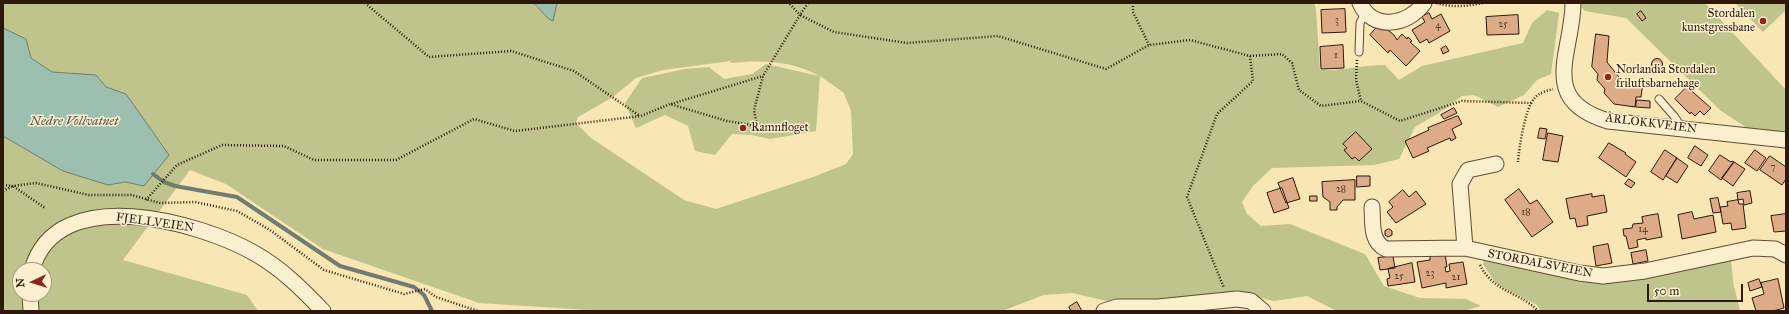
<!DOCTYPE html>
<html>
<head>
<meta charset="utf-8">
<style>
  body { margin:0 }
  #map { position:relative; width:1789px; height:314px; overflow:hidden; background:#f8e6b4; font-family:"IM FELL Great Primer",serif }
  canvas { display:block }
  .frame { position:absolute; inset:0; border:4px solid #30170b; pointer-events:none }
  .north { position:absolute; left:12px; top:262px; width:40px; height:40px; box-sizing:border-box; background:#faefce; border:1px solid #a99980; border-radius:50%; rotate:266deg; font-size:11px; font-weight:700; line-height:16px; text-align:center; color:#30170b }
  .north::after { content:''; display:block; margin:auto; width:14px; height:18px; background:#8f2418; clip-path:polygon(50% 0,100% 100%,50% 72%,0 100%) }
  .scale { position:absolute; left:1647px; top:284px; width:96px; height:18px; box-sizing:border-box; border:2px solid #30170b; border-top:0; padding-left:5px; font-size:12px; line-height:14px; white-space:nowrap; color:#30170b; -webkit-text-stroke:3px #faefce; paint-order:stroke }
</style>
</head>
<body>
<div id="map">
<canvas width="1789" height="314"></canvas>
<div class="frame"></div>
<div class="north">N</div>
<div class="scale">50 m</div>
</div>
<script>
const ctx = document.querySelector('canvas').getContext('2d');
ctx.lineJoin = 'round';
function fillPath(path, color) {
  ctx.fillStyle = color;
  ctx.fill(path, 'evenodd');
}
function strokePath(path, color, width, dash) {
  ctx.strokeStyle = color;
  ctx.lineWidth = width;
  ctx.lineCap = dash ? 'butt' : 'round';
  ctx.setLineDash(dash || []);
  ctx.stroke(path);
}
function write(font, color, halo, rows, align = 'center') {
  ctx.font = font + ' "IM FELL Great Primer",serif';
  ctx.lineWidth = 3;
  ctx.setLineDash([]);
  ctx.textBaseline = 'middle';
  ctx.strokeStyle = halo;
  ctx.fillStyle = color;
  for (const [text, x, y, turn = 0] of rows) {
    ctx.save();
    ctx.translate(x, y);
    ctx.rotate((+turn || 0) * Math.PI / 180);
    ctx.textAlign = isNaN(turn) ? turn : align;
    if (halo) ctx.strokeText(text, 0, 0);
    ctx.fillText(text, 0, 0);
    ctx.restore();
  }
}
fillPath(new Path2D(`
  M 3,3 L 534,3 L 536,7 L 554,17 L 557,3 L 1314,3 L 1316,9 L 1320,70 C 1342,71 1363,65 1385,65 L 1399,80 L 1422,66 L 1523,43 L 1532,23 L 1547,10 L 1559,13 L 1551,74 L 1537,80 L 1524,95 L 1498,107 L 1474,95 L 1462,96 L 1439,113 L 1415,127 L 1399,159 L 1374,165 L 1272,168 L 1253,186 L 1242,202 L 1247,214 L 1261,226 L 1290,224 L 1365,254 L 1384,286 L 1420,298 L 1466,299 L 1481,306 L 1463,311 L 1337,311 L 1307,296 L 1274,301 L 1248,295 L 1116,303 L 1072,293 L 1044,295 L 1002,311 L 604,311 L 479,303 L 323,249 L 226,184 L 190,170 L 123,260 L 247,295 L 258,311 L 3,311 L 3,136 L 63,171 L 108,185 L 125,182 L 144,186 L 169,155 L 126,95 L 106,87 L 96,75 L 52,72 L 31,58 L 26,39 L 3,28 ZM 731,61 L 730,63 C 761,60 791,60 819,76 L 766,64 L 752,74 L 724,79 L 709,67 L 685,69 L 642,78 L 625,103 L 636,128 L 665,115 L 688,126 L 695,151 L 715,155 L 732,134 L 752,135 L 770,139 L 816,131 L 820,76 L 844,93 L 851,111 L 853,154 L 846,164 L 816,176 L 716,209 L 684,200 L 591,138 L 576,123 L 578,117 L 613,97 L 636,78 L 663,70 ZM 20,270 L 44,270 L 44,294 L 20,294 Z
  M 1578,3 L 1705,3 L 1786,90 L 1786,135 L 1747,128 L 1720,110 L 1626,18 L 1585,11 Z
  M 1735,3 L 1786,3 L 1786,10 L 1763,32 Z
  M 1484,259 L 1551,272 L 1731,260 L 1733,282 L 1740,311 L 1541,311 L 1537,305 L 1500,286 L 1494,281 L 1483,264 Z`), '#bec48c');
const water = new Path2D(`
  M 534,3 L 557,3 L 553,21 L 549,19 Z
  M 3,28 L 26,39 L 31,58 L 52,72 L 96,75 L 106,87 L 126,94 L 169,155 L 144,186 L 125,182 L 108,185 L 63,171 L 3,136 Z`);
fillPath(water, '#9dbfb0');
strokePath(water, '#717c6e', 1);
strokePath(new Path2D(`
  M 153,174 L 164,182 L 175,186 L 237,197 L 340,266 L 414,287 L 424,295 L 432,311`), '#717c6e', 4);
const building = new Path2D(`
  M 1345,9 L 1346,32 L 1322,33 L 1321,10 Z
  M 1641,11 L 1646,18 L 1642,21 L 1637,14 Z
  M 1429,13 L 1432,19 L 1441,14 L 1450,31 L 1429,43 L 1427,39 L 1420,43 L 1412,30 L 1425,22 L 1422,17 Z
  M 1518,15 L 1519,34 L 1487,35 L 1486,17 Z
  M 1380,24 L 1394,35 L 1397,40 L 1402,34 L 1407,39 L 1408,37 L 1412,41 L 1410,42 L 1420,51 L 1406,66 L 1390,50 L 1388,53 L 1370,35 Z
  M 1596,34 L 1609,36 L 1607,62 L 1622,81 L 1643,83 L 1641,97 L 1636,97 L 1635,107 L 1614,104 L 1604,93 L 1605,89 L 1597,80 L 1598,74 L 1592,67 Z
  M 1343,45 L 1344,68 L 1321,69 L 1320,47 Z
  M 1446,46 L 1449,51 L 1443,54 L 1441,49 Z
  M1651.5 64a5.5 5.5 0 1 1 11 0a5.5 5.5 0 1 1-11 0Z
  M 1687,87 L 1711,108 L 1704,115 L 1700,111 L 1695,116 L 1691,112 L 1690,114 L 1675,99 Z
  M 1637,100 L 1650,101 L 1650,108 L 1636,107 Z
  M 1454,108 L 1457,113 L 1444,119 L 1441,115 Z
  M 1458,116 L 1462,124 L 1452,129 L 1456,138 L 1451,141 L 1450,138 L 1427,148 L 1429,151 L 1413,158 L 1405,141 L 1429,130 L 1428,128 Z
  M 1540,128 L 1547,129 L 1545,139 L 1538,138 Z
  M 1356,132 L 1372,149 L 1359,161 L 1355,157 L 1352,159 L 1344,150 L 1347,148 L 1343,144 Z
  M 1548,133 L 1563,136 L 1558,162 L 1543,160 Z
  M 1609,143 L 1626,153 L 1625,154 L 1636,162 L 1626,177 L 1599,158 Z
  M 1695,146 L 1708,155 L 1701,166 L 1688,158 Z
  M 1665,150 L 1677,158 L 1663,180 L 1651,172 Z
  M 1755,150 L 1766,158 L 1757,171 L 1745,163 Z
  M 1720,155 L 1731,162 L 1732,161 L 1734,162 L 1721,180 L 1709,171 Z
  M 1770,156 L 1786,167 L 1786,179 L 1782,185 L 1760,170 Z
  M 1677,158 L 1688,166 L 1677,183 L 1666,176 Z
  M 1734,162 L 1745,169 L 1733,186 L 1722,178 Z
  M 1357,176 L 1370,176 L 1370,186 L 1357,187 Z
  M 1293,178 L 1300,199 L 1286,203 L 1278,183 Z
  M 1629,179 L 1635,183 L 1631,188 L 1625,184 Z
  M 1355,180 L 1355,200 L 1343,200 L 1337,207 L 1337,210 L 1330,210 L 1330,202 L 1323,197 L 1322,182 Z
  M 1282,188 L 1289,208 L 1274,213 L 1267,193 Z
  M 1519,189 L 1530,204 L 1537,200 L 1553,222 L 1532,237 L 1505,200 Z
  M 1403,190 L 1409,197 L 1416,191 L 1426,204 L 1396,223 L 1387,212 L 1393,207 L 1389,202 Z
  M 1750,191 L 1752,203 L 1744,205 L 1743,199 L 1738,200 L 1737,193 Z
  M 1592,194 L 1592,197 L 1604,195 L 1607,212 L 1587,216 L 1588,225 L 1577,227 L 1575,218 L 1570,219 L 1566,199 Z
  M 1310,196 L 1317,196 L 1317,201 L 1310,201 Z
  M 1718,198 L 1721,212 L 1713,213 L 1710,199 Z
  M 1738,200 L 1739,204 L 1743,204 L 1746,228 L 1732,230 L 1731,223 L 1723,224 L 1720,207 L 1728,206 L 1727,202 Z
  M 1692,212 L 1694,219 L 1713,215 L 1716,232 L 1682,239 L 1678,215 Z
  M 1658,214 L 1662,237 L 1646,240 L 1646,238 L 1637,240 L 1638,247 L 1629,249 L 1626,236 L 1624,236 L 1623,229 L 1632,228 L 1633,224 L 1643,223 L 1642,217 Z
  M 1786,214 L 1786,231 L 1774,232 L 1771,216 Z
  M 1389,229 L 1392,231 L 1392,235 L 1388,237 L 1385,235 L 1385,231 Z
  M 1608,244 L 1612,263 L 1596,266 L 1593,247 Z
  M 1646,250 L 1648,261 L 1633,264 L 1631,253 Z
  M 1445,253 L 1447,267 L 1445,267 L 1446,272 L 1450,271 L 1449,264 L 1463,262 L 1467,284 L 1446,288 L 1446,283 L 1422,288 L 1417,262 L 1430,260 L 1430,256 Z
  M 1393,256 L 1395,268 L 1380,270 L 1378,258 Z
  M 1412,263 L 1415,282 L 1388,286 L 1387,279 L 1390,278 L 1388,269 Z
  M 1759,279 L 1762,287 L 1750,291 L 1748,283 Z
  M 1778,279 L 1784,308 L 1773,311 L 1756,311 L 1752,298 L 1764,294 L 1761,283 Z
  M 1077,302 L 1082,311 L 1071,311 L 1069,307 Z`);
fillPath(building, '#ddab86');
strokePath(building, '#30170b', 1);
const lane = new Path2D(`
  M 1359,52 L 1360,23 L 1365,13
  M 1659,99 L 1674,116 L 1682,128`);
const street = new Path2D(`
  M 1360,3 C 1372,31 1408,26 1424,3
  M 1573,3 C 1573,52 1537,100 1608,121 L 1786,140
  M 1372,207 C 1373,222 1370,242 1386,249 L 1465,248 L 1579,273 L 1603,276 L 1645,271 L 1753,248 L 1775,249 L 1786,255
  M 1465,248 L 1460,184 L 1468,170 L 1496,164
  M 32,270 C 56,181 201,222 256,254 C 282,269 303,290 323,311
  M 30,294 L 31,311
  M 1104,311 L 1117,307 L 1158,307 L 1237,299 L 1251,301 L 1263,311`);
strokePath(lane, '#624b35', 9);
strokePath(street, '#624b35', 17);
strokePath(new Path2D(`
  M 365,3 L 429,57 L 511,51 L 574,71 L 640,116
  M 808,3 L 800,15 L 834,32 L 907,43 L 998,36 L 1106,69 L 1149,45 L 1190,40 L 1250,56 L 1253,81 L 1217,114 L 1187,197 L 1224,288
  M 1133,3 L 1133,12 L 1149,45
  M 1437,3 C 1451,8 1469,6 1483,3
  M 1250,56 L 1282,54 L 1292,63 L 1299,90 L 1321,106 L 1361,101
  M 1357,60 L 1356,80 L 1361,101 L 1400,121 L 1462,101 L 1531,103
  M 671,104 L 763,76
  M 1518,162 C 1519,148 1525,109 1534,99 C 1538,93 1546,91 1553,89
  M 3,185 L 13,186 L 36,183 L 89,195 L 132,195 L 160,203 L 195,202 L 237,211 L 270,230 L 324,270 L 404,294 L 425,289 L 436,297 L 478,311
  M 3,191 L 13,186 L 45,208
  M 146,200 L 177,165 L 222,145 L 284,146 L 314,160 L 396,160 L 474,119 L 515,131 L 641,116 L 670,104 L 727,121 L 757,126 L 754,110 L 763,76 L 800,15 L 789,3
  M 1480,265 C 1494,293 1519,291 1538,311`), '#30170b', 2.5, [1, 2]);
strokePath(lane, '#faefce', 7);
strokePath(street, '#faefce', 15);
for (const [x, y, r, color] of [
  [1763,21,4,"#8f2418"],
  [1608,77,4,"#8f2418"],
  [743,128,4,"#8f2418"]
]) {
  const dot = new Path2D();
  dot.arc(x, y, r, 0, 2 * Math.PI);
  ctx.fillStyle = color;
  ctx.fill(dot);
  strokePath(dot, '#faefce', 1.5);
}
write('10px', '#5b3c2a', null, [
  ["3",1337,21],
  ["25",1503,25],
  ["4",1438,26],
  ["1",1336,56],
  ["7",1773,168],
  ["28",1341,190],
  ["18",1526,213],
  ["14",1643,230],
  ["23",1430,274],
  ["25",1399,277],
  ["21",1456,278]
]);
write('12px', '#30170b', '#faefce', [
  ["Stordalen",1755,14,"right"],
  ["kunstgressbane",1755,28,"right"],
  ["Norlandia Stordalen",1616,70],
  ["friluftsbarnehage",1616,84],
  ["Ramnfloget",751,128]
], 'left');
write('12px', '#30170b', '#faefce', [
  ["ÅRLOKKVEIEN",1651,124,7],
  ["FJELLVEIEN",155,223,8],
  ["STORDALSVEIEN",1540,264,11]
]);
write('italic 13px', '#565245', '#faefce', [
  ["Nedre Vollvatnet",74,122]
]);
</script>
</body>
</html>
